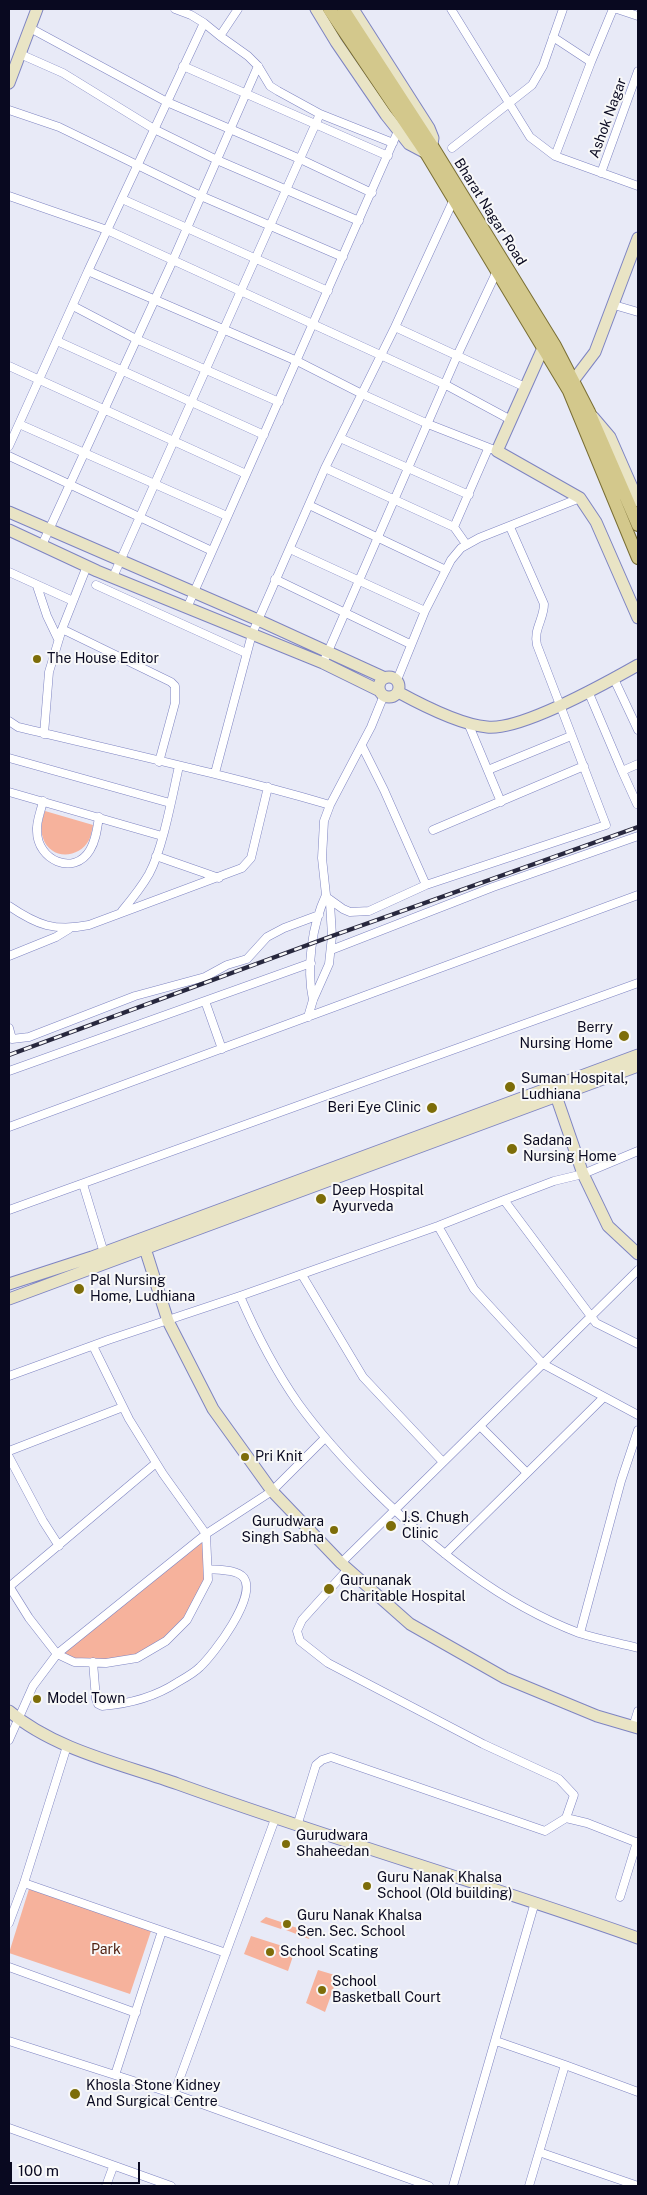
<!DOCTYPE html>
<html>
<head>
<meta charset="utf-8">
<style>
  body { margin:0 }
  #map { position:relative; width:647px; height:2195px; overflow:hidden; background:#e8eaf7; font-family:"Public Sans",sans-serif }
  canvas { display:block }
  .frame { position:absolute; inset:0; border:10px solid #090920; pointer-events:none }
  .scale { position:absolute; left:10px; top:2162px; width:130px; height:22px; box-sizing:border-box; border:2px solid #090920; border-top:0; padding-left:6px; font-size:15px; line-height:18px; white-space:nowrap; color:#090920; -webkit-text-stroke:4px #f8f8f8; paint-order:stroke }
</style>
</head>
<body>
<div id="map">
<canvas width="647" height="2195"></canvas>
<div class="frame"></div>
<div class="scale">100 m</div>
</div>
<script>
const ctx = document.querySelector('canvas').getContext('2d');
ctx.lineJoin = 'round';
function fillPath(path, color) {
  ctx.fillStyle = color;
  ctx.fill(path, 'evenodd');
}
function strokePath(path, color, width, dash) {
  ctx.strokeStyle = color;
  ctx.lineWidth = width;
  ctx.lineCap = dash ? 'butt' : 'round';
  ctx.setLineDash(dash || []);
  ctx.stroke(path);
}
function write(font, color, halo, rows, align = 'center') {
  ctx.font = font + ' "Public Sans",sans-serif';
  ctx.lineWidth = 4;
  ctx.setLineDash([]);
  ctx.textBaseline = 'middle';
  ctx.strokeStyle = halo;
  ctx.fillStyle = color;
  for (const [text, x, y, turn = 0] of rows) {
    ctx.save();
    ctx.translate(x, y);
    ctx.rotate((+turn || 0) * Math.PI / 180);
    ctx.textAlign = isNaN(turn) ? turn : align;
    if (halo) ctx.strokeText(text, 0, 0);
    ctx.fillText(text, 0, 0);
    ctx.restore();
  }
}
fillPath(new Path2D(`
  M 45,811 L 93,825 C 92,830 91,836 89,840 C 79,859 50,860 43,838 C 40,829 42,820 45,811 Z
  M 203,1539 C 204,1551 209,1570 205,1581 C 187,1630 151,1662 98,1660 C 84,1660 74,1659 61,1653 Z
  M 29,1889 L 152,1928 L 130,1994 L 9,1953 Z
  M 266,1917 L 284,1923 L 281,1929 L 260,1922 Z
  M 288,1925 L 307,1931 L 306,1934 L 310,1935 L 309,1939 L 286,1930 Z
  M 251,1936 L 295,1950 L 288,1971 L 244,1954 Z
  M 318,1970 L 338,1976 L 325,2012 L 306,2003 Z`), '#f6b29c');
const street = new Path2D(`
  M 175,9 L 191,15 L 204,23
  M 238,9 L 220,36 L 204,23 L 88,271 L 297,361 L 362,394 L 428,424 L 497,451
  M 451,9 L 530,137 L 555,156 L 638,186
  M 617,9 L 638,16
  M 30,28 L 167,102 L 300,159 L 372,193
  M 220,36 L 248,56 L 258,66 L 270,86 L 278,91 L 320,114 L 393,143
  M 553,37 L 591,62 L 555,156
  M 20,54 L 63,73 L 154,129 L 217,160 L 359,221
  M 591,62 L 613,9
  M 183,66 L 388,156
  M 9,110 L 59,127 L 201,196 L 343,257
  M 452,148 L 532,85 L 543,66 L 563,9
  M 601,173 L 638,71
  M 9,196 L 107,230 L 446,385 L 511,420
  M 122,199 L 328,291
  M 614,305 L 638,312
  M 73,306 L 136,339 L 279,402
  M 395,327 L 525,387
  M 57,341 L 264,435
  M 9,366 L 246,474
  M 19,424 L 227,516
  M 340,438 L 469,495
  M 9,446 L 88,271
  M 9,456 L 212,551
  M 325,468 L 454,527 L 488,449
  M 309,505 L 446,570
  M 454,527 L 466,544
  M 42,545 L 173,260 L 258,66
  M 290,549 L 425,611
  M 9,572 L 73,601
  M 113,577 L 320,114
  M 275,579 L 410,644
  M 96,585 L 246,653
  M 37,586 L 47,616 L 58,639
  M 187,608 L 398,131
  M 62,629 L 171,682 L 175,686 L 175,703 L 159,762
  M 323,663 L 457,356 L 497,271
  M 614,679 L 638,730
  M 397,680 L 425,611 L 451,560 L 461,548 L 479,538 L 580,498
  M 588,691 L 622,771
  M 9,721 L 18,727 C 122,752 227,775 330,805
  M 468,723 L 501,802
  M 44,734 L 49,672 L 62,629 L 87,566
  M 362,746 L 384,790 L 426,885
  M 9,758 L 170,803
  M 488,770 L 571,736
  M 215,773 L 252,634 L 325,468 L 395,327 L 454,199
  M 9,792 L 162,836
  M 43,801 C 41,811 36,822 37,831 C 37,860 74,877 90,850 C 96,840 97,829 99,817
  M 637,804 L 622,771 L 638,764
  M 433,830 L 584,766
  M 156,856 L 219,878
  M 329,899 L 343,909 L 350,912 L 369,911 L 426,885 L 606,825 L 537,645 C 533,630 544,619 544,604 L 510,527
  M 9,906 C 37,925 55,932 89,925 L 242,868 L 251,858 L 268,787
  M 122,911 C 132,899 141,888 149,874 C 163,848 172,797 179,766
  M 331,950 L 493,887 L 638,836
  M 9,956 L 56,937 L 69,929
  M 313,1000 C 306,967 312,925 326,895
  M 205,1001 L 222,1049
  M 308,1017 L 313,1000 L 329,964 L 332,936 L 330,903 L 326,895 L 322,858 L 324,821 L 330,805 L 371,727 L 384,695
  M 9,1028 L 12,1039 L 29,1037 L 135,996 L 205,977 L 227,965 L 247,959 L 267,937 L 284,928 L 319,915
  M 9,1071 L 311,963
  M 9,1127 L 638,895
  M 83,1184 L 104,1253
  M 504,1200 L 596,1323 L 638,1344
  M 9,1210 L 638,983
  M 438,1226 L 474,1289 L 543,1364 L 638,1415
  M 302,1275 L 363,1377 L 443,1462
  M 240,1296 C 256,1333 275,1370 298,1403 C 321,1435 347,1463 375,1491 C 435,1550 500,1603 579,1633 C 598,1639 619,1643 638,1648
  M 9,1376 L 108,1340 L 240,1296 L 438,1226 L 504,1200 L 554,1181 L 583,1174 L 638,1151
  M 480,1426 L 526,1472
  M 9,1451 L 123,1407
  M 9,1457 L 43,1521 L 59,1546
  M 445,1554 L 604,1397
  M 341,1563 L 638,1270
  M 9,1586 L 29,1618 L 57,1654 L 74,1662 L 106,1663 L 137,1658 L 166,1641 L 187,1620 L 208,1580 L 206,1534 L 163,1474 L 129,1419 L 93,1346
  M 9,1587 L 156,1463
  M 580,1633 L 621,1481 L 638,1430
  M 93,1662 L 96,1699 L 98,1704 L 102,1706 C 129,1704 155,1697 178,1682 C 185,1678 194,1673 200,1667 C 214,1654 257,1597 244,1578 C 237,1569 218,1570 208,1569
  M 633,1727 L 638,1711
  M 9,1740 L 33,1686 L 57,1654 L 206,1534 L 272,1491 L 325,1438
  M 566,1818 L 587,1823 L 638,1843
  M 297,1826 L 316,1765 L 322,1760 L 331,1757 L 545,1831 L 566,1818 L 574,1795 L 559,1779 L 483,1744 L 328,1663 L 300,1641 L 297,1631 L 302,1620 L 348,1569
  M 24,1883 L 226,1953
  M 620,1897 L 637,1842
  M 9,1923 L 24,1883 L 67,1746
  M 9,1967 L 136,2013
  M 9,2041 L 174,2094 L 429,2186
  M 496,2041 L 565,2065 L 529,2186
  M 565,2065 L 638,2092
  M 115,2075 L 162,1931
  M 174,2094 L 275,1819
  M 9,2128 L 171,2186
  M 539,2152 L 638,2186
  M 106,2186 L 113,2167
  M 453,2186 L 535,1902`);
const secondary = new Path2D(`
  M 316,9 L 336,42 L 386,115 L 409,144 L 426,153
  M 353,9 L 429,128 L 433,138 L 432,144
  M 9,83 L 37,9
  M 543,348 L 497,451 L 580,498 L 596,522 L 638,618
  M 573,381 L 595,352 L 638,238
  M 593,417 L 610,437 L 638,501
  M 9,512 L 258,620 L 385,678
  M 9,530 L 97,571 L 323,663 L 380,691
  M379 687a10 10 0 1 1 20 0a10 10 0 1 1-20 0Z
  M 398,692 C 420,704 462,725 487,727 C 520,731 608,682 638,665
  M 554,1090 L 583,1174 L 608,1226 L 638,1254
  M 142,1239 L 168,1321 L 213,1409 L 272,1491 L 341,1563 L 410,1624 L 505,1678 L 597,1716 L 638,1728
  M 9,1284 L 92,1257 L 638,1055
  M 9,1299 L 638,1066
  M 9,1711 C 55,1750 122,1764 178,1784 C 330,1839 486,1884 638,1938`);
const primary = new Path2D(`
  M 329,9 L 426,153 L 569,391 L 638,558
  M 343,9 L 432,146 L 555,346 L 589,412 L 638,525`);
strokePath(street, '#7e84c2', 9);
strokePath(secondary, '#7e84c2', 13);
strokePath(primary, '#796e34', 14);
strokePath(street, '#fff', 8);
strokePath(secondary, '#e9e4c5', 11);
strokePath(primary, '#d3c88c', 12);
const rail = new Path2D(`
  M 9,1055 L 332,936 L 638,827`);
strokePath(rail, '#28283e', 4.5);
strokePath(rail, '#f8f8f8', 2.5, [8]);
for (const [x, y, r, color] of [
  [37,659,5,"#7d6d09"],
  [624,1036,6,"#7d6d09"],
  [510,1087,6,"#7d6d09"],
  [432,1108,6,"#7d6d09"],
  [512,1149,6,"#7d6d09"],
  [321,1199,6,"#7d6d09"],
  [79,1289,6,"#7d6d09"],
  [245,1457,5,"#7d6d09"],
  [391,1526,6,"#7d6d09"],
  [334,1530,5,"#7d6d09"],
  [329,1589,6,"#7d6d09"],
  [37,1699,5,"#7d6d09"],
  [286,1844,5,"#7d6d09"],
  [367,1886,5,"#7d6d09"],
  [287,1924,5,"#7d6d09"],
  [270,1952,5,"#7d6d09"],
  [322,1990,5,"#7d6d09"],
  [75,2094,6,"#7d6d09"]
]) {
  const dot = new Path2D();
  dot.arc(x, y, r, 0, 2 * Math.PI);
  ctx.fillStyle = color;
  ctx.fill(dot);
  strokePath(dot, '#f8f8f8', 2);
}
write('14px', '#090920', '#f8f8f8', [
  ["Ashok Nagar",608,118,-70],
  ["Bharat Nagar Road",490,212,58]
]);
write('14px', '#090920', '#f8f8f8', [
  ["The House Editor",47,659],
  ["Berry",613,1028,"right"],
  ["Nursing Home",613,1044,"right"],
  ["Suman Hospital,",521,1079],
  ["Ludhiana",521,1095],
  ["Beri Eye Clinic",421,1108,"right"],
  ["Sadana",523,1141],
  ["Nursing Home",523,1157],
  ["Deep Hospital",332,1191],
  ["Ayurveda",332,1207],
  ["Pal Nursing",90,1281],
  ["Home, Ludhiana",90,1297],
  ["Pri Knit",255,1457],
  ["J.S. Chugh",402,1518],
  ["Clinic",402,1534],
  ["Gurudwara",324,1522,"right"],
  ["Singh Sabha",324,1538,"right"],
  ["Gurunanak",340,1581],
  ["Charitable Hospital",340,1597],
  ["Model Town",47,1699],
  ["Gurudwara",296,1836],
  ["Shaheedan",296,1852],
  ["Guru Nanak Khalsa",377,1878],
  ["School (Old building)",377,1894],
  ["Guru Nanak Khalsa",297,1916],
  ["Sen. Sec. School",297,1932],
  ["School Scating",280,1952],
  ["School",332,1982],
  ["Basketball Court",332,1998],
  ["Khosla Stone Kidney",86,2086],
  ["And Surgical Centre",86,2102]
], 'left');
write('14px', '#522313', '#f8f8f8', [
  ["Park",106,1950]
]);
</script>
</body>
</html>
